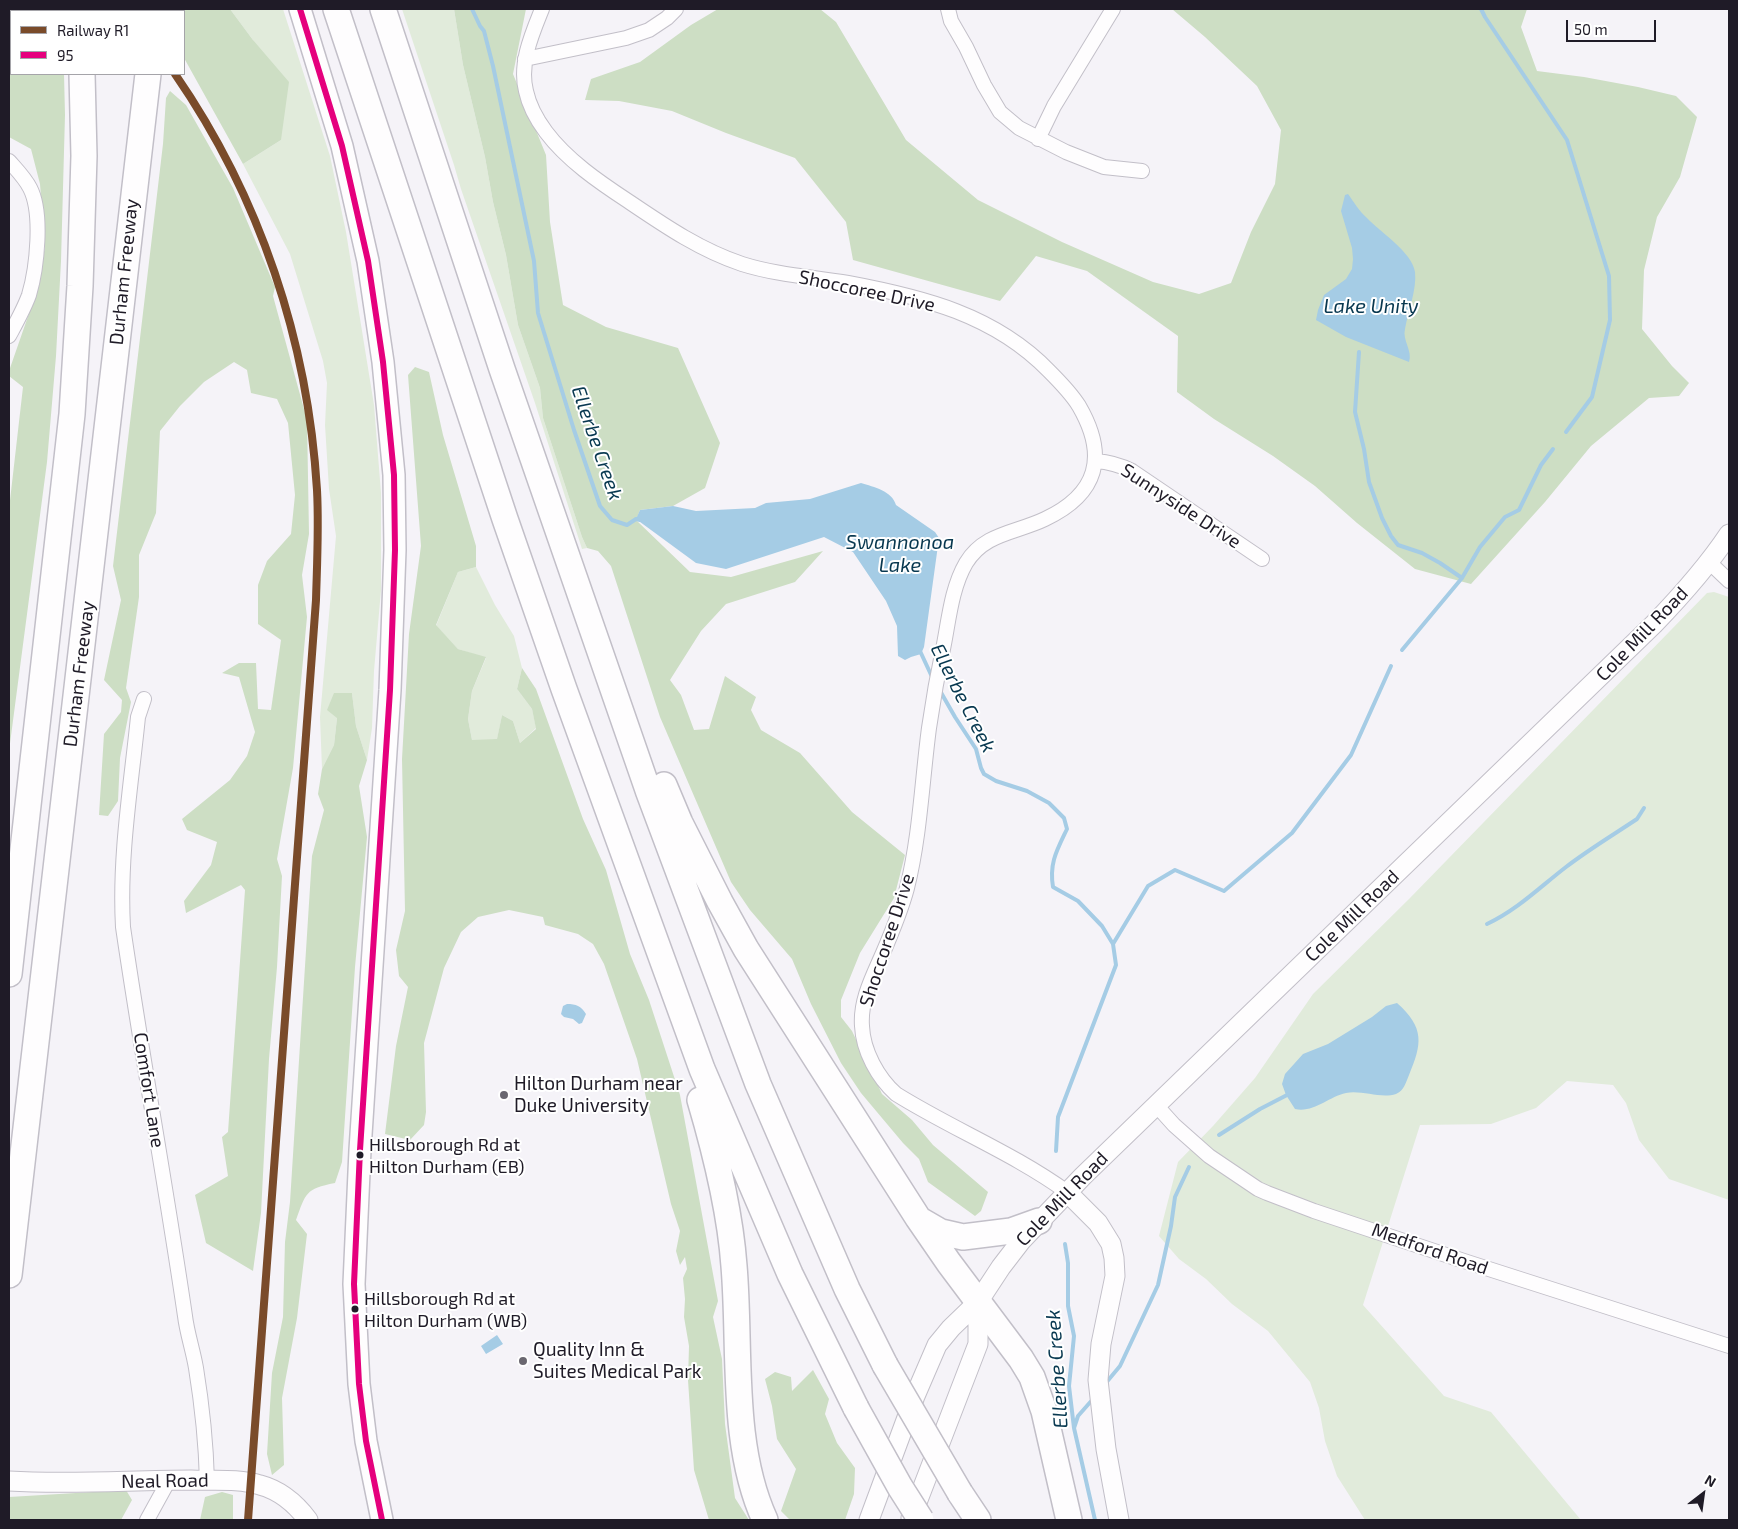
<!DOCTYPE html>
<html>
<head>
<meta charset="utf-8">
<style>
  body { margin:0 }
  #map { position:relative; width:1738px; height:1529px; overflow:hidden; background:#f5f3f8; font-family:"Exo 2",sans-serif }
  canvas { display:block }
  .frame { position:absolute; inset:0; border:10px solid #1f1b27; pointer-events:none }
  .legend { position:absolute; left:10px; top:10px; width:175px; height:65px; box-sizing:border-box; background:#fff; border:1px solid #a5a4a9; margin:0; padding:6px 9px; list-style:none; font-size:15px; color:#1f1b27 }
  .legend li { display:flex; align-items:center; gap:10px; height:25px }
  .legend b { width:25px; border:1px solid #a5a4a9 }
  .north { position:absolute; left:1678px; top:1469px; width:50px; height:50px; -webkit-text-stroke:4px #fff; paint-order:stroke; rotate:30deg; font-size:14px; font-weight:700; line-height:20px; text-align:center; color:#1f1b27 }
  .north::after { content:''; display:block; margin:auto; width:18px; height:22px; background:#1f1b27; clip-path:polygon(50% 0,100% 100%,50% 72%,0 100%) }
  .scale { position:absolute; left:1566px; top:20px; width:90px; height:22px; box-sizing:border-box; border:2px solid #1f1b27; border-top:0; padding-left:6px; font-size:15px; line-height:18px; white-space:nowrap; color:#1f1b27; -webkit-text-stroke:4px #fff; paint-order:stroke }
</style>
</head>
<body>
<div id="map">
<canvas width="1738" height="1529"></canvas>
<div class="frame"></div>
<ul class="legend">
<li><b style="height:6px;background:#7a4b2a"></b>Railway R1</li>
<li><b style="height:6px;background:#e5007d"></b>95</li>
</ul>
<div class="north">N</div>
<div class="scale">50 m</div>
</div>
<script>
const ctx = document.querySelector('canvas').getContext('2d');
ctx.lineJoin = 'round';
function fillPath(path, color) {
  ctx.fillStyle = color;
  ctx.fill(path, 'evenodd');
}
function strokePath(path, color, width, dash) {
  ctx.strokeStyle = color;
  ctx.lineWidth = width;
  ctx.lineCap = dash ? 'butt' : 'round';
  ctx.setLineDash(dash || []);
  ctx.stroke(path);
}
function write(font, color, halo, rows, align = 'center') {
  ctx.font = font + ' "Exo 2",sans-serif';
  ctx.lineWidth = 4;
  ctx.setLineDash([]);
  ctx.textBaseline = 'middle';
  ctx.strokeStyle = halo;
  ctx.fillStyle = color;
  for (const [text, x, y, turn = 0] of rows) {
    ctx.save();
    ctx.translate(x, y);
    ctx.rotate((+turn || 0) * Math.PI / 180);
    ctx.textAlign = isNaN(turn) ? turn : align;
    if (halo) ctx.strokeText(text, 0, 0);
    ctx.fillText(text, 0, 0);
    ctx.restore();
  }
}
fillPath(new Path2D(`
  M 230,9 L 283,9 L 330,156 L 346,232 L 374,405 L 381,493 L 381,590 L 374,671 L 372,728 L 367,760 L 356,726 L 352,693 L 337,718 L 334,745 L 322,769 L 320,717 L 336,536 L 329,489 L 325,425 L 327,383 L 323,361 L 290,254 L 243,164 L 281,140 L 253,40 Z
  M 402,9 L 454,9 L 463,65 L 485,157 L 493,202 L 506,255 L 518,325 L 540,388 L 543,418 L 582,537 L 587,548 L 582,549 L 535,403 L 461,189 L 454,165 Z
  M 476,567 L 495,605 L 514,636 L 522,668 L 517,689 L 532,709 L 536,728 L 520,743 L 513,721 L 502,715 L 497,740 L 472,740 L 468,719 L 472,691 L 486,658 L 458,649 L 436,626 L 458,572 Z
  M 1714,592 L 1729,597 L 1729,1200 L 1669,1179 L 1639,1140 L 1626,1103 L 1613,1085 L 1567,1081 L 1536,1108 L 1491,1124 L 1420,1125 L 1363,1305 L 1444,1396 L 1491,1412 L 1581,1520 L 1365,1520 L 1337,1476 L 1325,1441 L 1319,1408 L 1310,1382 L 1268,1331 L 1232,1304 L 1206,1279 L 1179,1259 L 1159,1236 L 1178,1162 L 1213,1126 L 1255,1078 L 1313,994 L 1409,899 L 1707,593 Z`), '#e1ebdb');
fillPath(new Path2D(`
  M 173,9 L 230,9 L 253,40 L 289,82 L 281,140 L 243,164 L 184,58 L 184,11 L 173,11 Z
  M 454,9 L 526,9 L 513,74 L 546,155 L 550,222 L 563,305 L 606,327 L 678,348 L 720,443 L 705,488 L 673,506 L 640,510 L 636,520 L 690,572 L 731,577 L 823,551 L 795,582 L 726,604 L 701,631 L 670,680 L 681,695 L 694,730 L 709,729 L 725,676 L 756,697 L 751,710 L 761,730 L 800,753 L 852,812 L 905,855 L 894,898 L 860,953 L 841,1000 L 841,1017 L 852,1031 L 882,1094 L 912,1120 L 933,1145 L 988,1192 L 981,1211 L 975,1216 L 928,1182 L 919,1159 L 903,1143 L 861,1093 L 841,1063 L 811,1004 L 792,959 L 750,910 L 731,882 L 660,717 L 611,566 L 598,551 L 587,548 L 582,537 L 543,418 L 540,388 L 518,325 L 506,255 L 493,202 L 485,157 L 463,65 Z
  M 718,9 L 820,9 L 836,22 L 906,140 L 978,200 L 1062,242 L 1153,282 L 1199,294 L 1231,283 L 1251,232 L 1275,184 L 1281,130 L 1257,86 L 1205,37 L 1172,9 L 1527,9 L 1521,27 L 1537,71 L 1584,77 L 1638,87 L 1676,96 L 1697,117 L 1680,177 L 1657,217 L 1644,270 L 1642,329 L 1672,366 L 1689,383 L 1679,396 L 1649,398 L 1591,446 L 1545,502 L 1471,584 L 1415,569 L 1357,523 L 1315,486 L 1273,456 L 1214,419 L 1177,392 L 1178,336 L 1087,271 L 1036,256 L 1000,301 L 853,260 L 846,222 L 795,158 L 726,133 L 672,111 L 619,101 L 585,100 L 591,79 L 640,62 L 691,25 Z
  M 11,26 L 11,74 L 64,74 L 65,115 L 61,261 L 56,356 L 47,462 L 9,751 L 9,509 L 23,387 L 9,376 L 9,371 L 33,302 L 45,247 L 40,184 L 31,149 L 9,137 L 9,29 Z
  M 170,91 L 186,105 L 233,188 L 275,287 L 273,296 L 307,420 L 309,534 L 302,575 L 307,617 L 293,768 L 277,859 L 282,876 L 277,967 L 269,1059 L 261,1213 L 253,1271 L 206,1243 L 195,1195 L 228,1176 L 222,1137 L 228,1132 L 245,890 L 241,885 L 186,913 L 184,901 L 211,865 L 217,842 L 187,830 L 182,819 L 230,780 L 247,756 L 255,732 L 239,677 L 222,673 L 239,663 L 256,663 L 258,709 L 271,710 L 281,640 L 258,624 L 258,585 L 267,561 L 291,534 L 295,495 L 288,423 L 277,399 L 251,393 L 247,370 L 234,362 L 204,382 L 180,406 L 160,431 L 156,513 L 139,555 L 139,597 L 126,688 L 131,702 L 120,758 L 118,801 L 108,816 L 99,815 L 104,734 L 121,712 L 122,700 L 104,680 L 121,600 L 113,566 L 163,144 L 166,98 Z
  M 415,367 L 429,372 L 443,435 L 476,546 L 476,567 L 458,572 L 436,625 L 458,649 L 486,657 L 472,691 L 468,719 L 472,740 L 497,739 L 502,715 L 513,721 L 520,743 L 536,729 L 532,709 L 517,689 L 522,668 L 536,689 L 583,819 L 606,870 L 630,954 L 649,1000 L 680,1095 L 718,1301 L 713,1317 L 722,1359 L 725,1424 L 735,1498 L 749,1520 L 709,1520 L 694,1470 L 688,1380 L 689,1346 L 684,1317 L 685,1299 L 683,1278 L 687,1269 L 685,1257 L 680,1265 L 676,1251 L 680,1231 L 671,1204 L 637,1059 L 604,964 L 593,944 L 578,934 L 545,925 L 543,917 L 509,910 L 478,917 L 461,932 L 444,968 L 424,1043 L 426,1112 L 424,1125 L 410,1140 L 385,1134 L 396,1046 L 408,987 L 399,976 L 396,950 L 405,911 L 402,759 L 409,634 L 421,546 L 408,375 Z
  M 334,693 L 352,693 L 356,726 L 367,760 L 359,786 L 367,837 L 355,967 L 342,1162 L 335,1183 C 305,1189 306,1193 296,1220 L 307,1234 L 297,1318 L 282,1398 L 284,1465 L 272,1475 L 267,1454 L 272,1373 L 283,1317 L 285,1242 L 290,1202 L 312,856 L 324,810 L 318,794 L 322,769 L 334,745 L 337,718 L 327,710 Z
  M 813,1370 L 829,1399 L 825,1414 L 837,1443 L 855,1468 L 854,1494 L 845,1520 L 790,1520 L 781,1511 L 796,1469 L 777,1439 L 772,1406 L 765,1379 L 775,1372 L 791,1377 L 792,1391 Z
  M 126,1490 L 132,1500 L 121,1520 L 9,1520 L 9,1497 Z
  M 222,1492 L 233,1495 L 233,1520 L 200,1520 L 205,1497 Z`), '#cddec4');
fillPath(new Path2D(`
  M 1348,194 C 1354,202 1359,211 1367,218 C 1380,232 1412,252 1415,272 C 1417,289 1408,312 1405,329 C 1402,340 1413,351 1409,362 L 1346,337 L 1316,320 L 1318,310 L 1324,295 L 1346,279 L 1352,269 L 1353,259 L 1352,248 L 1341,211 L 1345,195 Z
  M 861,483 C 874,487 892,491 896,505 L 935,532 L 939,538 L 924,647 L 921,654 L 911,657 L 905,660 L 898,656 L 897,626 L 886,601 L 853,552 L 824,537 L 726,569 L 696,563 L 636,519 L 640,510 L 673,506 L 696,511 L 755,508 L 766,503 L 810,499 Z
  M 1397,1003 C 1425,1028 1422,1044 1409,1075 C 1406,1082 1404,1091 1396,1094 C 1381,1099 1362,1090 1346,1093 C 1328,1097 1314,1113 1295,1109 L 1286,1095 L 1282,1084 L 1285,1074 L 1303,1054 L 1328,1044 L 1372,1017 L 1386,1006 Z
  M 567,1004 C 576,1004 581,1006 586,1014 L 582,1023 L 579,1024 L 573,1019 L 564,1017 L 561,1014 L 563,1006 Z
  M 497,1335 L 503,1344 L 486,1354 L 481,1346 Z`), '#a5cce5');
strokePath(new Path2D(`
  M 472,9 L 480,26 L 484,31 L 493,66 L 534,261 L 538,313 L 574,430 L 600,506 L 612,520 L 627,525 L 636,519 L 640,520
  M 1481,9 L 1485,17 L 1567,140 L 1609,276 L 1610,320 L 1592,397 L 1566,432
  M 1359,352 L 1355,412 L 1364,449 L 1369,482 L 1382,518 L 1391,536 L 1398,545 L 1422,553 L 1440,563 L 1462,578
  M 1402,650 L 1462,578 L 1480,547 L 1505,517 L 1519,510 L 1541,465 L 1553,449
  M 920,651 L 933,679
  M 939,689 L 955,717 L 976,749 L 981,768 L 984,774 L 996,781 L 1027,791 L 1049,803 L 1064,818 L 1067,829 C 1057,850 1049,863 1053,887 L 1078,901 L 1102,926 L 1113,944 L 1116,965 L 1058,1117 L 1056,1151
  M 1487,924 C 1517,910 1540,887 1566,867 C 1588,850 1613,835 1637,819 L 1644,808
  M 1113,944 L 1148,886 L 1175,870 L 1224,891 L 1292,833 L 1351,755 L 1391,666
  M 1219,1135 L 1260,1109 L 1289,1094
  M 1065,1244 L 1068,1263 L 1068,1306 L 1074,1336 L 1069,1386 L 1074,1428 L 1095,1520
  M 1105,1384 L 1120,1366 L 1158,1285 L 1171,1226 L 1175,1197 L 1189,1167
  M 1074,1428 L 1078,1416 L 1093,1399`), '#a5cce5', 4);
const street = new Path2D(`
  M 542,9 C 532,34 519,63 526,91 C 529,105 537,120 546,132 C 567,160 599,182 628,201 C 665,226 700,250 742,264 C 777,275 813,277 848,283 C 923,297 995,315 1049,371 C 1060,382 1071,393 1079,406 C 1108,456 1098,494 1045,519 C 1016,533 984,533 966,563 C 952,587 949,618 944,644 C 938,672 933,700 929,728 C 922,781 920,836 907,888 C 901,911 892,932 883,953 C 873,976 860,1000 862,1026 C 863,1051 878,1078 896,1094 C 952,1129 1013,1153 1067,1192
  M 948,9 L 951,21 L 966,47 L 984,85 L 1000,112 L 1019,128 L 1066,152 L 1104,167 L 1142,171
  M 525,59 L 626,38 L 649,30 L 667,18 L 676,9
  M 1038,139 L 1054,106 L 1113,9
  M 9,161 C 16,169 25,178 30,188 C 43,213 37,268 29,295 C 24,309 16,323 9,336
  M 1096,461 C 1110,462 1120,465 1132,471 L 1262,559
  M 1709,562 L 1729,581
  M 144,699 L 138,717 C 131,786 119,857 123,927 C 142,1057 166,1186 185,1316 C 187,1333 193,1350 196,1368 C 202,1405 206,1442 207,1481
  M 1156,1105 L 1174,1125 L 1209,1156 L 1258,1189 L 1267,1193 L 1314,1211 L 1467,1262 L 1729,1346
  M 147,1520 L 169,1480`);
const secondary = new Path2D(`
  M 1067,1192 L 1098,1223 L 1111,1244 L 1114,1258 L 1115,1276 L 1101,1344 L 1098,1380 L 1106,1449 L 1119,1520
  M 9,1481 C 70,1485 131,1480 191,1480 C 213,1481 238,1478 260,1485 C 279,1490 296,1504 308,1520
  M 911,1518 L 978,1344 L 978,1302
  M 869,1520 L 915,1396 L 937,1345 L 951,1328 L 978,1302 L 1001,1267 L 1021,1241 L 1083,1176 L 1654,624 C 1681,596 1707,567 1729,534`);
const primary = new Path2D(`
  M 300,9 L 342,146 L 368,261 L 383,362 L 394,475 L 395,550 L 390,690 L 360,1150 L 354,1284 L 359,1384 L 366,1441 L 382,1520`);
const highway = new Path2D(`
  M 81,9 L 81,11
  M 336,9 L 505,519 L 564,689 L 702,1069 L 790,1274 L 856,1408
  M 383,9 L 502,369 L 648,790 L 758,1084 L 847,1289 L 885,1365
  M 155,11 L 155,9
  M 664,785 L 680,823 L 720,902 L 746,949 L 918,1218 L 949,1263 L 1021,1359 L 1032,1377 L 1044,1411 L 1069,1520
  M 9,974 L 72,414 L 80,286 L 84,156 L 82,74
  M 700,1100 C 716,1154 730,1210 734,1266 C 741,1348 730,1444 765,1520
  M 922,1221 L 941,1232 L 963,1237 L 1011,1231 L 1039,1221
  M 9,1275 L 148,74
  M 960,1493 L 978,1520`);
strokePath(street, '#c2bfc8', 16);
strokePath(secondary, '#c2bfc8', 21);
strokePath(primary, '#c2bfc8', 24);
strokePath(highway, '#c2bfc8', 28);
strokePath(street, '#fefdfe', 14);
strokePath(secondary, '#fefdfe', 19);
strokePath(primary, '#fefdfe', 21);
strokePath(highway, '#fefdfe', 25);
const highwayBridge = new Path2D(`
  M 885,1365 L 960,1493
  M 856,1408 L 900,1487 L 921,1520`);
strokePath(highwayBridge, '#c2bfc8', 28, []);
strokePath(highwayBridge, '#fefdfe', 25);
strokePath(new Path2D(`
  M 300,9 L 342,146 L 368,261 L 383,362 L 394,475 L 395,550 L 390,690 L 360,1150 L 354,1284 L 359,1384 L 366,1441 L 382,1520`), '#e5007d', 6);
strokePath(new Path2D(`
  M 175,74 C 260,197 308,341 317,490 C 319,527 317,564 316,600 L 248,1520`), '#7a4b2a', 8);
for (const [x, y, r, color] of [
  [504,1095,5,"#6a6770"],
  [360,1155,4.5,"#1f1b27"],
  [355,1309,4.5,"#1f1b27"],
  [523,1361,5,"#6a6770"]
]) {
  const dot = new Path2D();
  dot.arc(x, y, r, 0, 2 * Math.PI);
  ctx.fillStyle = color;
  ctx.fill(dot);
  strokePath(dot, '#fff', 2);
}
write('18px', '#1f1b27', '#fff', [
  ["Hillsborough Rd at",369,1145],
  ["Hilton Durham (EB)",369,1167],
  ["Hillsborough Rd at",364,1299],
  ["Hilton Durham (WB)",364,1321]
], 'left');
write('19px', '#1f1b27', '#fff', [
  ["Durham Freeway",124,272,-84],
  ["Shoccoree Drive",867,291,12],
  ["Sunnyside Drive",1181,506,33],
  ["Cole Mill Road",1642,634,-46],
  ["Durham Freeway",79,674,-83],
  ["Cole Mill Road",1352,916,-44],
  ["Shoccoree Drive",887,940,-72],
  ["Comfort Lane",149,1090,81],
  ["Cole Mill Road",1062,1199,-46],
  ["Medford Road",1430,1249,19],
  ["Neal Road",165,1481,-1]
]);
write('19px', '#1f1b27', '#fff', [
  ["Hilton Durham near",514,1084],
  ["Duke University",514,1106],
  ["Quality Inn &",533,1350],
  ["Suites Medical Park",533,1372]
], 'left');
write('italic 20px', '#083850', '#fff', [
  ["Lake Unity",1371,306],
  ["Ellerbe Creek",597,443,71],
  ["Swannonoa",900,542],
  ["Lake",900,565],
  ["Ellerbe Creek",963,698,63],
  ["Ellerbe Creek",1057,1369,-94]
]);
</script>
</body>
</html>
